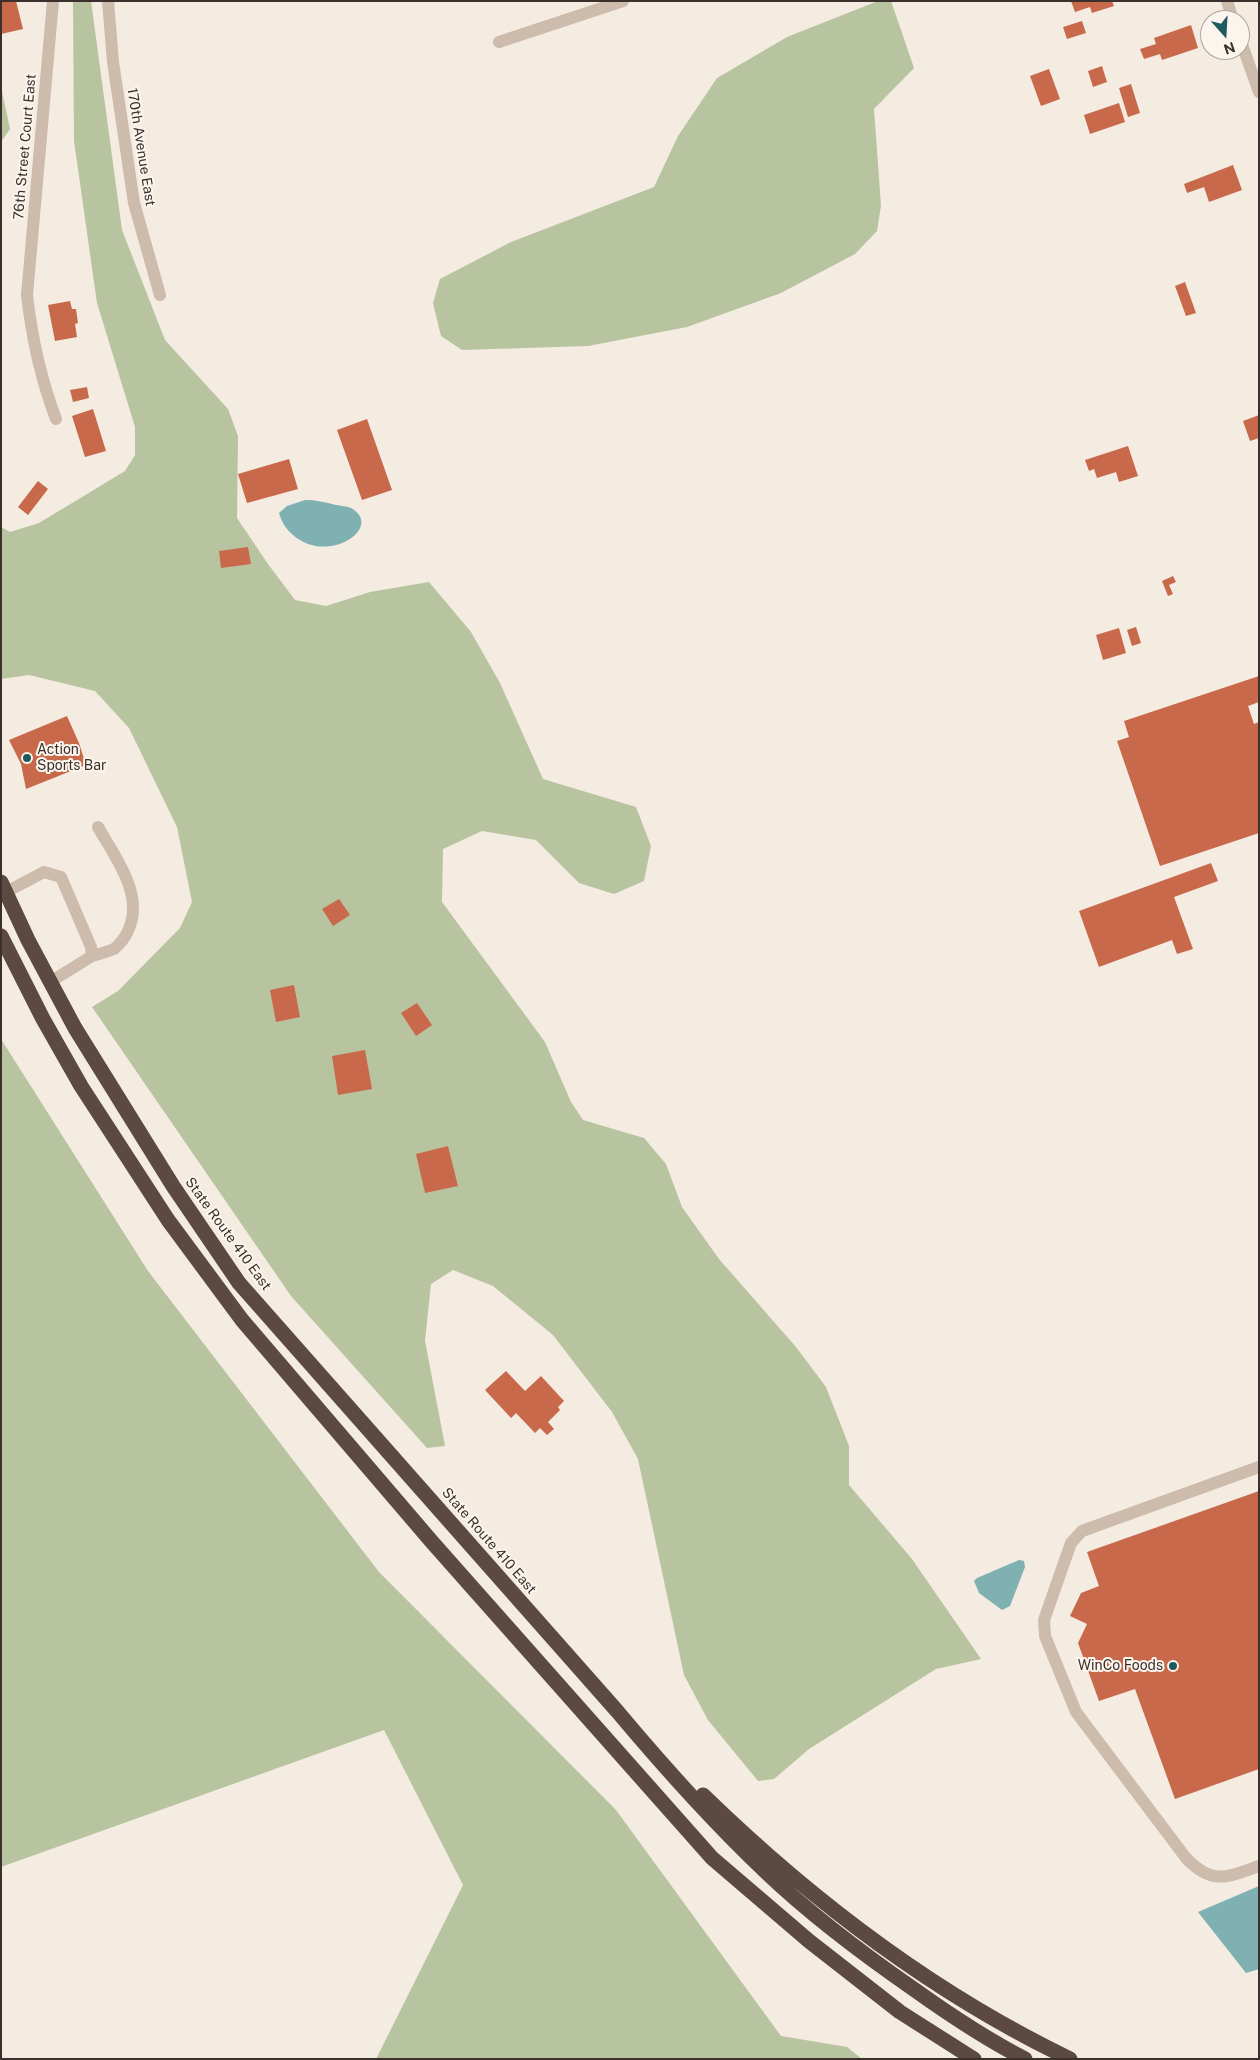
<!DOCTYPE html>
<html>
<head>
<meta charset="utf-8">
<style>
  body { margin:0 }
  #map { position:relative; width:1260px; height:2060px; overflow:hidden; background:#f4ebe1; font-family:"Public Sans",sans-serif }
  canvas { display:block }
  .frame { position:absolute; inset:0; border:2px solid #3b302b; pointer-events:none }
  .north { position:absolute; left:1200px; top:10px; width:50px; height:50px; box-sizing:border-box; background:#fbf5ee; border:1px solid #aea6a0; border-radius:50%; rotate:161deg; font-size:14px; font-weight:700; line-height:20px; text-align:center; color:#3b302b }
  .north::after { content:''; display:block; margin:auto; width:18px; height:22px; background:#1f5a5e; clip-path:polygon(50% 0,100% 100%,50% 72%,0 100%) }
</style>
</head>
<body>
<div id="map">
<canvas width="1260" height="2060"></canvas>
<div class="frame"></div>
<div class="north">N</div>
</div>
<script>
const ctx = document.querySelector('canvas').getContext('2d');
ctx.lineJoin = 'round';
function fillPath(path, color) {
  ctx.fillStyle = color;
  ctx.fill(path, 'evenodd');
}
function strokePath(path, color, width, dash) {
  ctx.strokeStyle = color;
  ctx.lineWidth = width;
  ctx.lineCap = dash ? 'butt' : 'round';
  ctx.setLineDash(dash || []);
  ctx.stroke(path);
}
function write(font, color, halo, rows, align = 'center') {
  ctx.font = font + ' "Public Sans",sans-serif';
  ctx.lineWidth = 4;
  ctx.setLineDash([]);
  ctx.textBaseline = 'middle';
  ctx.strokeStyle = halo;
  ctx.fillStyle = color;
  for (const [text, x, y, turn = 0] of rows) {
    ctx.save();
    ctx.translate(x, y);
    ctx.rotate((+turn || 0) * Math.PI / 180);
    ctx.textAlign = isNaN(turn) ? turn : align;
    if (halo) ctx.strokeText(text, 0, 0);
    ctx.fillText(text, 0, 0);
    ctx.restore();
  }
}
fillPath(new Path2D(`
  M 73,1 L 91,1 L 122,230 L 165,340 L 228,409 L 238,436 L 237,518 L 268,564 L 295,600 L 326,606 L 370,592 L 429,582 L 471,632 L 500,683 L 543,779 L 636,807 L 651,846 L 644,881 L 614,894 L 579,883 L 536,840 L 482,831 L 443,849 L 442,902 L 545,1042 L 571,1102 L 583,1120 L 644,1138 L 666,1164 L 682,1207 L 719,1259 L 796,1347 L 826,1387 L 849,1446 L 849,1485 L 912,1559 L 981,1659 L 936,1669 L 809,1749 L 774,1779 L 758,1781 L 708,1720 L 684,1675 L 638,1459 L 612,1412 L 553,1335 L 493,1286 L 453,1270 L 431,1284 L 425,1341 L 445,1446 L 427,1448 L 291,1296 L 92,1007 L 118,991 L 180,928 L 192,902 L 177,827 L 129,728 L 95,691 L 29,675 L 1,679 L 1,527 L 10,532 L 39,523 L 125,471 L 135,455 L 135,427 L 97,303 L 74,141 Z
  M 878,1 L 891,1 L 914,68 L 874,109 L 881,206 L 877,231 L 855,254 L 781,293 L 687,327 L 588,346 L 462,350 L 441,336 L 433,303 L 440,279 L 511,242 L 654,187 L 678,136 L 717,78 L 787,37 Z
  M 1,87 L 10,129 L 1,142 Z
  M 1,1039 L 148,1271 L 379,1572 L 616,1810 L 781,2036 L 847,2047 L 862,2059 L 376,2059 L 463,1885 L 384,1730 L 1,1867 Z`), '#b8c4a0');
fillPath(new Path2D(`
  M 305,500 C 316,500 325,502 336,505 C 341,506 346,506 351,508 C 385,527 328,566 293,535 C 286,529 282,523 279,513 L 287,506 Z
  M 1019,1560 L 1024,1561 L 1025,1567 L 1010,1606 L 1002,1610 L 979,1593 L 974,1581 L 977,1578 Z
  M 1259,1886 L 1259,1969 L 1246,1973 L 1198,1912 Z`), '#7fb0b2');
fillPath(new Path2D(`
  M 1,1 L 16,1 L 23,29 L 1,34 Z
  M 1071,1 L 1112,1 L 1114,6 L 1092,13 L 1090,7 L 1075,12 Z
  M 1082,21 L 1086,33 L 1067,39 L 1063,27 Z
  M 1191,25 L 1198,48 L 1162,60 L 1160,54 L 1144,59 L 1140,49 L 1156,44 L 1154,38 Z
  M 1102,66 L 1107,82 L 1093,87 L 1088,71 Z
  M 1049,69 L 1060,99 L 1041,106 L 1030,76 Z
  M 1131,84 L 1140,113 L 1128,117 L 1119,88 Z
  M 1119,103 L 1125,122 L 1090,134 L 1084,115 Z
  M 1233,165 L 1242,190 L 1209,202 L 1204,187 L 1187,193 L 1184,184 Z
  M 1185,282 L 1196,313 L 1186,316 L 1175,286 Z
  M 70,301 L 72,309 L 76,309 L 78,323 L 75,324 L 77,337 L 55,341 L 48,305 Z
  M 87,387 L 89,398 L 73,402 L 70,390 Z
  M 93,409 L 106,451 L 85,457 L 72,416 Z
  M 1259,415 L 1259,438 L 1250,441 L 1243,421 Z
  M 367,419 L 392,490 L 362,500 L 337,430 Z
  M 1128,446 L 1138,476 L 1119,482 L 1116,472 L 1097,478 L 1094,469 L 1089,471 L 1085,460 Z
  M 289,459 L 298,489 L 247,503 L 238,474 Z
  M 38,481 L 48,489 L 28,515 L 18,507 Z
  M 248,547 L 251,564 L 221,568 L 219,551 Z
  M 1173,576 L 1176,582 L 1169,585 L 1173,594 L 1168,596 L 1162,581 Z
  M 1136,627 L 1141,643 L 1132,646 L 1127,630 Z
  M 1119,628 L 1126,653 L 1103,660 L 1096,635 Z
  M 1259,676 L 1259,702 L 1248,706 L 1254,724 L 1259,722 L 1259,833 L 1160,866 L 1117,741 L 1129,737 L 1124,721 Z
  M 67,716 L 79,743 L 86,765 L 26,789 L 21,764 L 9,740 Z
  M 1211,863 L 1218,881 L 1174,897 L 1193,949 L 1177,954 L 1172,940 L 1099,967 L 1079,911 Z
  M 339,899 L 350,915 L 333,926 L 322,909 Z
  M 294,985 L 300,1017 L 276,1022 L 270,990 Z
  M 417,1003 L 432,1025 L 416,1036 L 401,1013 Z
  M 365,1050 L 372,1089 L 338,1095 L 332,1056 Z
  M 448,1146 L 458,1186 L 425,1193 L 416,1154 Z
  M 506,1371 L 525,1391 L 541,1376 L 564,1401 L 558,1407 L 560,1410 L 548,1422 L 554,1429 L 547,1435 L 540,1428 L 535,1433 L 516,1413 L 511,1418 L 485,1390 Z
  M 1259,1491 L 1259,1769 L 1175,1799 L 1135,1689 L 1099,1701 L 1078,1643 L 1087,1624 L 1070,1616 L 1081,1593 L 1099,1586 L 1087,1552 Z`), '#c8694b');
strokePath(new Path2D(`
  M 53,1 L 27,295 C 32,339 40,377 56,419
  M 108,1 L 113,62 L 134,203 L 160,295
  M 1227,1 L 1233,20
  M 1240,39 L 1259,92
  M 499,42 L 623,1
  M 6,892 L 44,872 L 61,877 L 91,947 L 92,956 L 50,982
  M 92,956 C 99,954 107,952 114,949 C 120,944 125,938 128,931 C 145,895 115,857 98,827
  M 1259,1467 L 1082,1531 L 1071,1543 L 1044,1620 L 1045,1636 L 1076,1712 L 1186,1858 C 1213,1886 1227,1877 1259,1866`), '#cdbbac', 12);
strokePath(new Path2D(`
  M 1,882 L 28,940 L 75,1028 L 173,1186 L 239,1283 L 617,1711 C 664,1767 713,1822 766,1872 C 812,1916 863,1954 915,1990 C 950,2015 986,2039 1025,2059
  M 1,936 L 43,1019 L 81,1086 L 168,1220 L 242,1320 L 432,1542 L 712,1858 L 809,1941 L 900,2012 L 974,2059
  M 703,1795 C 812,1901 933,1993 1070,2059`), '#5c4a42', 15);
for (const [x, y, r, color] of [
  [27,758,5,"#1f5a5e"],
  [1173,1666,5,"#1f5a5e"]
]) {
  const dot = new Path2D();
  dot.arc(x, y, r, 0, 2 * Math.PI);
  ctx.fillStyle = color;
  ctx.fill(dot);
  strokePath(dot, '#fbf5ee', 2);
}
write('14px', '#3b302b', '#fbf5ee', [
  ["76th Street Court East",25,147,-85],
  ["170th Avenue East",141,147,81],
  ["State Route 410 East",228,1234,54],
  ["State Route 410 East",489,1541,49]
]);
write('14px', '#3b302b', '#fbf5ee', [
  ["Action",37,750],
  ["Sports Bar",37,766],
  ["WinCo Foods",1163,1666,"right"]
], 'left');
</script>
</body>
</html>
